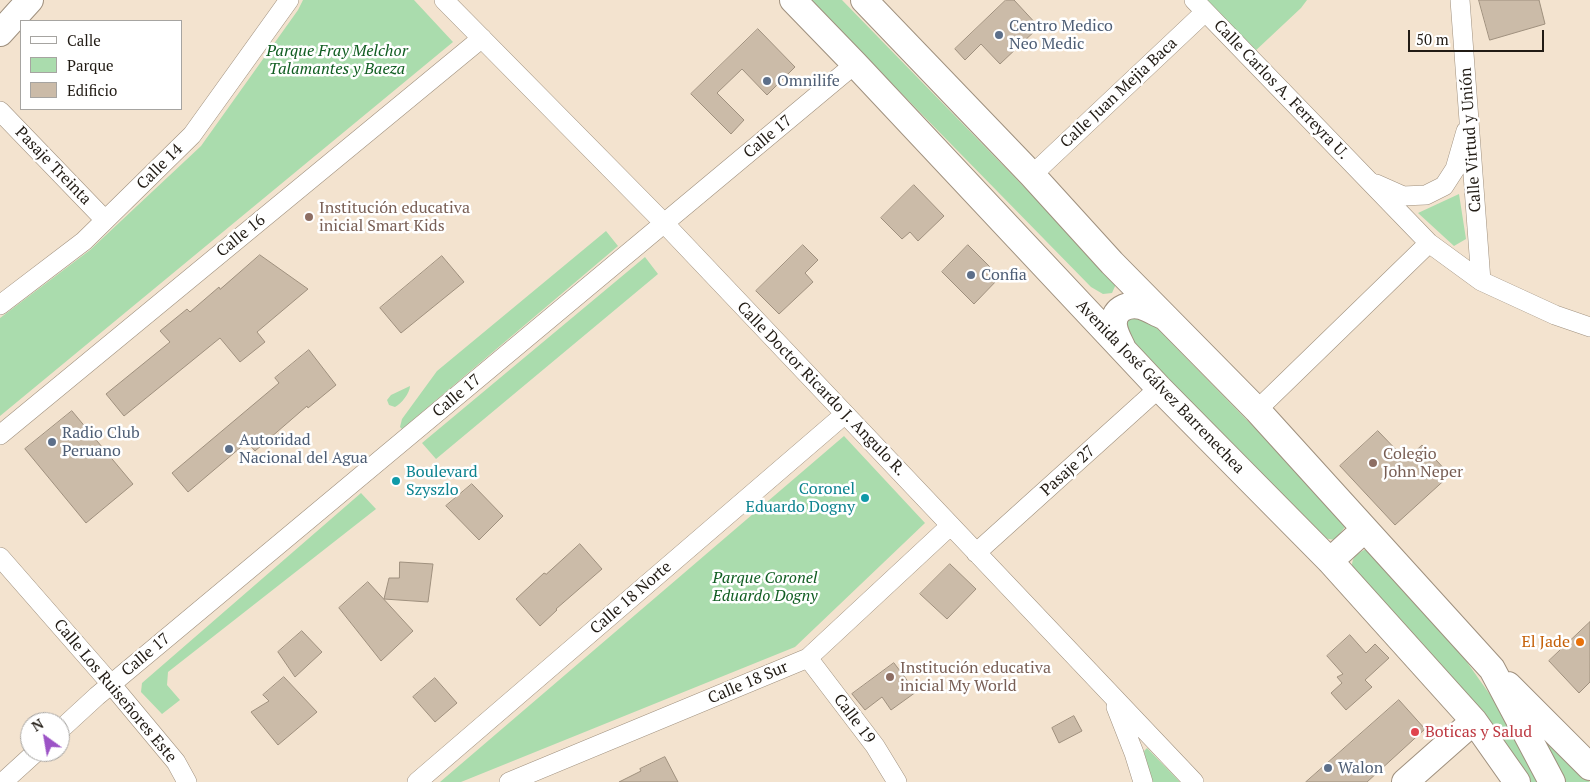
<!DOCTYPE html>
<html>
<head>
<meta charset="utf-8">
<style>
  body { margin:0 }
  #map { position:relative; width:1590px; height:782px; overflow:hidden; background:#f3e3cf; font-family:"PT Serif",serif }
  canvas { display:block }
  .legend { position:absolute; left:20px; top:20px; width:162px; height:90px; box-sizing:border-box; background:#fff; border:1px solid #a6a4a1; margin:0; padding:6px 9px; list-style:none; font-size:15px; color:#211b14 }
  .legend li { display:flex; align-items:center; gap:10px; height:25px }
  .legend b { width:25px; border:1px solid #a6a4a1 }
  .north { position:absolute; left:20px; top:712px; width:50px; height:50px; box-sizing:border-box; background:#fff; border:1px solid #a6a4a1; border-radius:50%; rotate:328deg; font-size:14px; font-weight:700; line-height:20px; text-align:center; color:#211b14 }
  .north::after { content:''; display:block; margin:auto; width:18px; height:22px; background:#9c53c6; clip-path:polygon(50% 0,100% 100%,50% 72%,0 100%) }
  .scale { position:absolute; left:1408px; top:30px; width:136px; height:22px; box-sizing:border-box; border:2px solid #211b14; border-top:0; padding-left:6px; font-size:15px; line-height:18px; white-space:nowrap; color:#211b14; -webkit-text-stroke:4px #fff; paint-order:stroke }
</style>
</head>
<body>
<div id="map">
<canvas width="1590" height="782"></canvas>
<ul class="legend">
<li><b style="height:6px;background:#fff"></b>Calle</li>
<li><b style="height:14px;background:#aadcad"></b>Parque</li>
<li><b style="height:14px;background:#cbbba8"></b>Edificio</li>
</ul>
<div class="north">N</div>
<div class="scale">50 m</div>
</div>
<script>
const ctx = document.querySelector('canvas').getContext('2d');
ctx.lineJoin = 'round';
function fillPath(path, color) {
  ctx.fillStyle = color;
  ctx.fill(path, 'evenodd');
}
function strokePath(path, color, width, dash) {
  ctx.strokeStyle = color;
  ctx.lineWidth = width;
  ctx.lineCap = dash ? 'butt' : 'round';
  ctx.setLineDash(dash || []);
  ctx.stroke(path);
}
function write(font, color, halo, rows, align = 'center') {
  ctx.font = font + ' "PT Serif",serif';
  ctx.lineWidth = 5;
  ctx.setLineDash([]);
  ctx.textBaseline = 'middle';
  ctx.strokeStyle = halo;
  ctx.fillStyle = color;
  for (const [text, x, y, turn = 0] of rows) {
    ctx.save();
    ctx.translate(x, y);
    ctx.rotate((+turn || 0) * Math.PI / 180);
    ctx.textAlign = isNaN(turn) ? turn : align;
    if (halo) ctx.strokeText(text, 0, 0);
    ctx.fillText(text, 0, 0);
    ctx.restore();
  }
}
fillPath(new Path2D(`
  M 303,0 L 414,0 L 453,42 L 0,416 L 0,318 L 90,250 L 201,146 L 298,10 Z
  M 810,0 L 842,0 L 1110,275 L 1116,284 L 1112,293 L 1103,294 L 1091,287 Z
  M 1203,0 L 1307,0 L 1301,8 L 1253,53 Z
  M 1459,194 L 1466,239 L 1454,246 L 1418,213 Z
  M 606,231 L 618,246 L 402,429 L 400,427 L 402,419 L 437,371 Z
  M 645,257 L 658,274 L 436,459 L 422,443 Z
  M 1130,315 L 1147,318 L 1342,517 L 1345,527 L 1335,540 L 1323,538 L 1131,349 L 1124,322 Z
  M 410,386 C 410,393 401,404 395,407 L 389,405 L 387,400 L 391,395 Z
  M 844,436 L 925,523 L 795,647 L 461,782 L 440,782 Z
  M 361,493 L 376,509 L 168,672 L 167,685 L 180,700 L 162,714 L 141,692 L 142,683 Z
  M 1364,550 L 1374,550 L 1457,648 L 1498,706 L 1543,782 L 1527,782 L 1352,572 C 1352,559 1352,557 1364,550 Z
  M 1532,719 L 1586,779 L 1590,782 L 1564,782 Z
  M 1147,748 L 1180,782 L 1149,782 L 1144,751 Z`), '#aadcad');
const building = new Path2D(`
  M 1006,0 L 1014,0 L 1039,27 L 1000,64 L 981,44 L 965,60 L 955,49 Z
  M 1479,0 L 1539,0 L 1545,24 L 1490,40 Z
  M 758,29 L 795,67 L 767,95 L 742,69 L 717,93 L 744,120 L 731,134 L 691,94 Z
  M 914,185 L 944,216 L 918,241 L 910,232 L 902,239 L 881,218 Z
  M 803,245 L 818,260 L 805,273 L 813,282 L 779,314 L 756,291 Z
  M 968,245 L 1000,277 L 974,304 L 942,272 Z
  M 260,255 L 308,289 L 257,332 L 265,342 L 240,362 L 220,338 L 124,416 L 106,394 L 170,342 L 160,331 L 187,309 L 190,312 L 219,287 L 220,289 Z
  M 442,256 L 464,282 L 401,333 L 380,308 Z
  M 309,350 L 336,385 L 308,408 L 307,406 L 255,451 L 247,442 L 188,492 L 172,473 L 279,383 L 275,378 Z
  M 72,411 L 133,484 L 86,523 L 25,449 Z
  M 1378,431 L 1406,460 L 1422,445 L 1450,475 L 1395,525 L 1340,466 Z
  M 472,484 L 503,516 L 479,540 L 446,506 Z
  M 580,544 L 602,569 L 556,609 L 557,610 L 540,626 L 516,599 L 544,573 L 546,574 Z
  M 400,562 L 433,564 L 428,602 L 384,599 L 389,578 L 399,578 Z
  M 950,564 L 976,589 L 947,619 L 920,594 Z
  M 368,582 L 413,631 L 381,661 L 339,608 Z
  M 1590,622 L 1590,682 L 1579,693 L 1549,661 Z
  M 302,631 L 322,652 L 295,677 L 278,652 Z
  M 1350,635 L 1366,653 L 1375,644 L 1389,658 L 1365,680 L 1372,687 L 1346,710 L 1331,693 L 1342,683 L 1337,677 L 1343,674 L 1327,656 Z
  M 894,663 L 916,692 L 891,710 L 882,697 L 865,710 L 852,694 Z
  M 284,677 L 317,712 L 278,745 L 251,712 L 269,701 L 263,695 Z
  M 435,678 L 457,703 L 435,722 L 413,697 Z
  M 1399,700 L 1425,729 L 1367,782 L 1306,782 Z
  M 1074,716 L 1082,731 L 1059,743 L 1052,728 Z
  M 665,757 L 678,782 L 619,782 L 641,771 L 640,769 Z`);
fillPath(building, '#cbbba8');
strokePath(building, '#9f907e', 1);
const street = new Path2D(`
  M 444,0 L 664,223 L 1194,782
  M 1194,0 L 1429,243 L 1481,281 L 1555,315 L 1590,327
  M 1460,0 L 1481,281
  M 0,111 L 105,220
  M 1032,175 L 1205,12
  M 1376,184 L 1403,196 L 1426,195 L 1444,186 L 1455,169 L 1466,131
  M 0,305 L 84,241 L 192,135 L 289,0
  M 1257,410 L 1429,243
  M 0,435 L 482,38
  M 976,553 L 1159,388
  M 0,557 L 111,684 L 176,762 L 187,782
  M 808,658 L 875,746 L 897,782
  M 1116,707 L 1134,753 L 1143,782
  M 60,730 L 97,696 L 855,64
  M 3,782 L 36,752
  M 417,782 L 845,414
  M 509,782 L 808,658 L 950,526`);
const secondary = new Path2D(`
  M 793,0 L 855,64 L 1159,388 L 1330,561 L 1474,721 L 1517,782
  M 864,0 L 1032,175 L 1112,263 L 1257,410 L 1492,669 L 1552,782
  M 0,33 L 30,0
  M 1123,349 C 1120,342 1115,334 1114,326 C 1112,310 1127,303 1141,306 C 1148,308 1156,313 1163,316
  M 1330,561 L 1365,529
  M 1508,685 L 1590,767
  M 1405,782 L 1474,721`);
strokePath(street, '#9f907e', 20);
strokePath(secondary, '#9f907e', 28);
strokePath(street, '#fff', 19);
strokePath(secondary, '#fff', 26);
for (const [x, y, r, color] of [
  [999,35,5,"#5c6f8a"],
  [767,81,5,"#5c6f8a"],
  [309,217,5,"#8d6e63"],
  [971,275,5,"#5c6f8a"],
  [52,442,5,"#5c6f8a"],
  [229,449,5,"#5c6f8a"],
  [1373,463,5,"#8d6e63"],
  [396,481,5,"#0f9aa8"],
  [865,498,5,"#0f9aa8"],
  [1580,642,5,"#e8710a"],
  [890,677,5,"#8d6e63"],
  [1415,732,5,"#e0444e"],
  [1328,768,5,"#5c6f8a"]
]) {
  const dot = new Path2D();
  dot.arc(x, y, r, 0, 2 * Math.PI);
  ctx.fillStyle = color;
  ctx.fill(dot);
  strokePath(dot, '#fff', 2);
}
write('16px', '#4e5e75', '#fff', [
  ["Centro Medico",1009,26],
  ["Neo Medic",1009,44],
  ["Omnilife",777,81],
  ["Confia",981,275],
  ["Radio Club",62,433],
  ["Peruano",62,451],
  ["Autoridad",239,440],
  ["Nacional del Agua",239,458],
  ["Walon",1338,768]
], 'left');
write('italic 16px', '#105d21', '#fff', [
  ["Parque Fray Melchor",337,51],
  ["Talamantes y Baeza",337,69],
  ["Parque Coronel",765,578],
  ["Eduardo Dogny",765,596]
]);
write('16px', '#211b14', '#fff', [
  ["Calle Carlos A. Ferreyra U.",1281,90,46],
  ["Calle Juan Mejia Baca",1119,93,-43],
  ["Calle 17",768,137,-40],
  ["Calle Virtud y Unión",1471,140,-94],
  ["Pasaje Treinta",53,166,46],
  ["Calle 14",160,167,-45],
  ["Calle 16",241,236,-39],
  ["Avenida José Gálvez Barrenechea",1160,387,46],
  ["Calle Doctor Ricardo J. Angulo R.",821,389,46],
  ["Calle 17",457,396,-40],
  ["Pasaje 27",1068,471,-42],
  ["Calle 18 Norte",631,598,-41],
  ["Calle 17",146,655,-40],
  ["Calle 18 Sur",748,683,-23],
  ["Calle Los Ruiseñores Este",115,691,50],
  ["Calle 19",854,719,53]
]);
write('16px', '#785e54', '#fff', [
  ["Institución educativa",319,208],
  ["inicial Smart Kids",319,226],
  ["Colegio",1383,454],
  ["John Neper",1383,472],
  ["Institución educativa",900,668],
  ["inicial My World",900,686]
], 'left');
write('16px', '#0d838f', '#fff', [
  ["Boulevard",406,472],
  ["Szyszlo",406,490],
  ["Coronel",855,489,"right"],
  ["Eduardo Dogny",855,507,"right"]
], 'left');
write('16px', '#c56008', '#fff', [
  ["El Jade",1570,642]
], 'right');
write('16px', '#be3a42', '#fff', [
  ["Boticas y Salud",1425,732]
], 'left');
</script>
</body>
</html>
